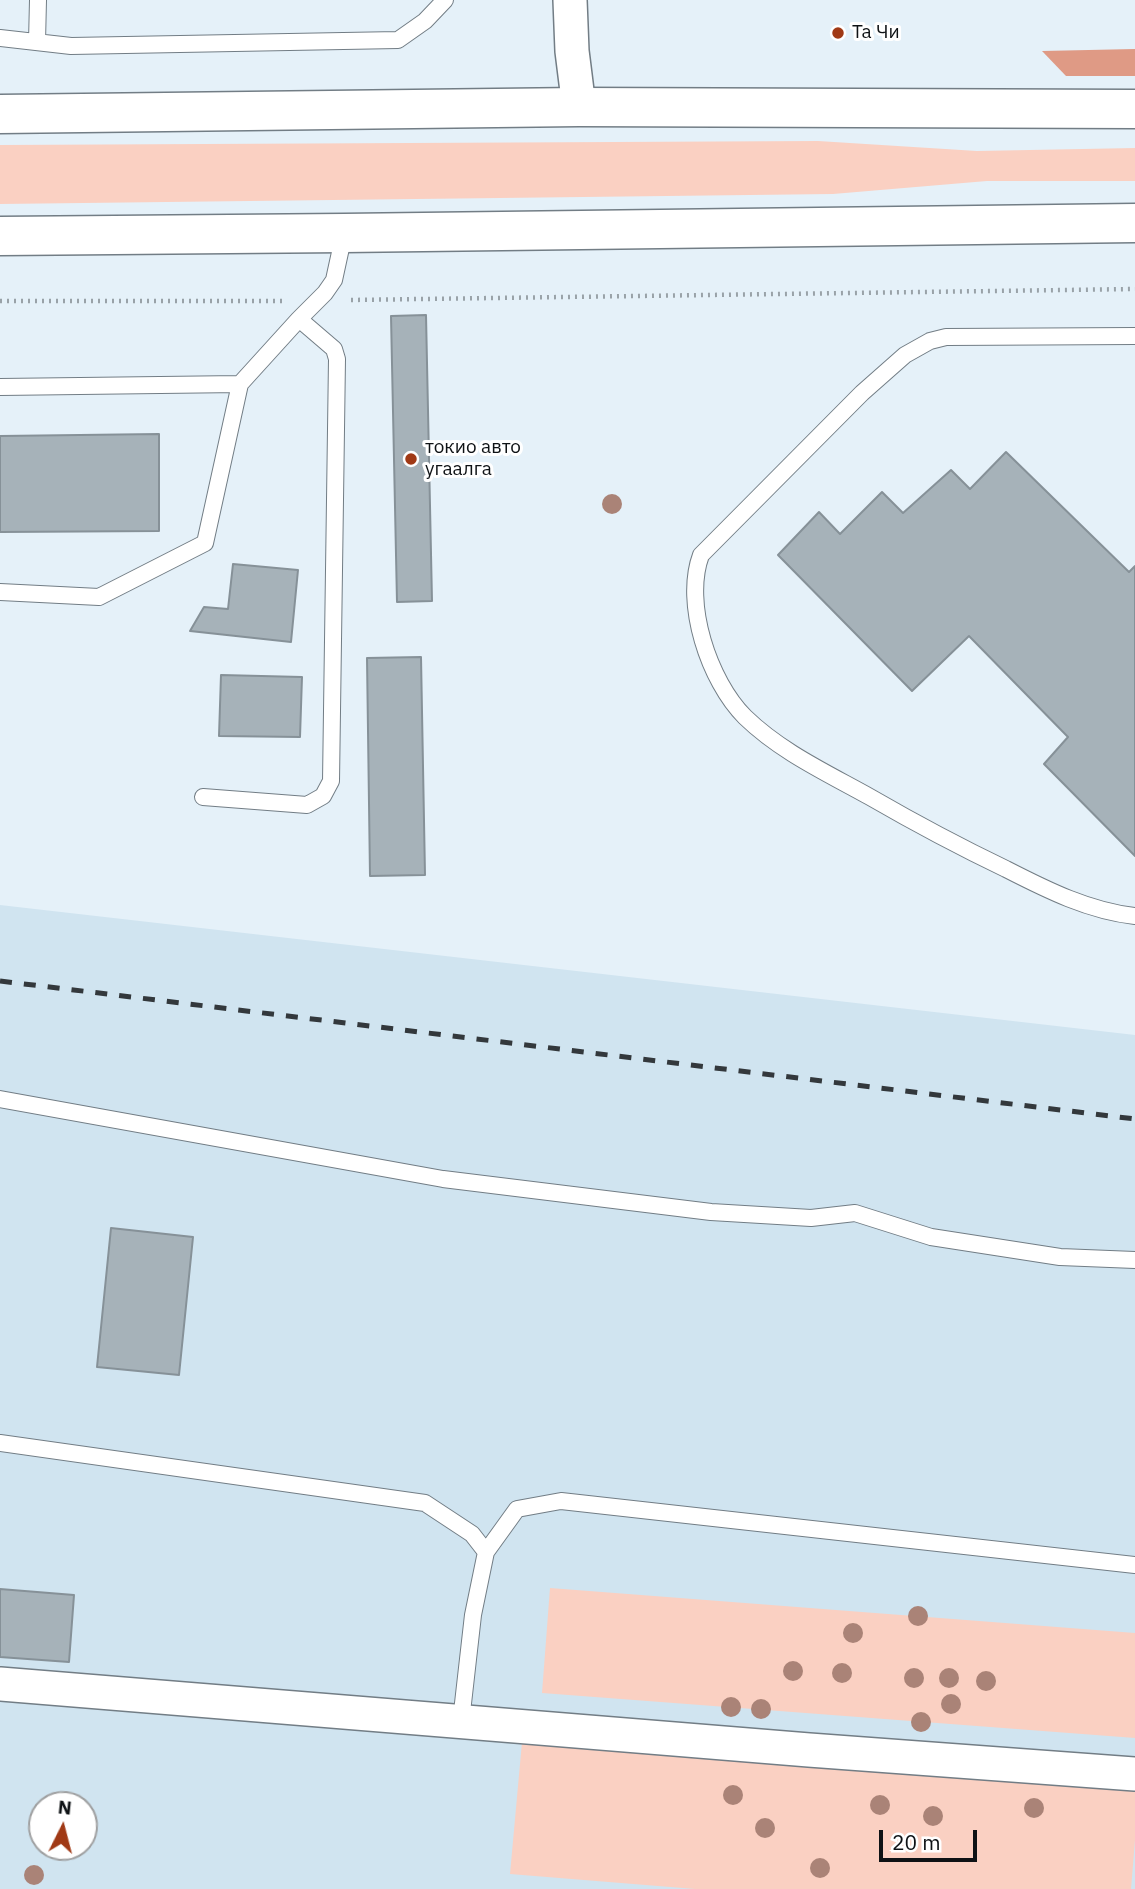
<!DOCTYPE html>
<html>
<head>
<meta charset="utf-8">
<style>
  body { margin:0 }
  #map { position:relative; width:1135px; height:1889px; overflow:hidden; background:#e5f1f9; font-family:"IBM Plex Sans",sans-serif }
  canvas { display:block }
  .north { position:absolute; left:28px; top:1791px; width:70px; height:70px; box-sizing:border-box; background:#fff; border:2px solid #9fa0a1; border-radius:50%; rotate:6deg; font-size:19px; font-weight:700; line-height:28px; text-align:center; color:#0e1215 }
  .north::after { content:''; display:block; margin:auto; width:24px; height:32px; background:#a03915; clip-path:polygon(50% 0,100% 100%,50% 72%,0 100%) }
  .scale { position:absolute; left:879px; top:1830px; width:98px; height:32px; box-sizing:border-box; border:4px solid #0e1215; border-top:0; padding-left:9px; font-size:21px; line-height:24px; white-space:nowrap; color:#0e1215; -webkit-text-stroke:5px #fff; paint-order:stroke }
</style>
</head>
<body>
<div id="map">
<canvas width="1135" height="1889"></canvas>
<div class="north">N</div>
<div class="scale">20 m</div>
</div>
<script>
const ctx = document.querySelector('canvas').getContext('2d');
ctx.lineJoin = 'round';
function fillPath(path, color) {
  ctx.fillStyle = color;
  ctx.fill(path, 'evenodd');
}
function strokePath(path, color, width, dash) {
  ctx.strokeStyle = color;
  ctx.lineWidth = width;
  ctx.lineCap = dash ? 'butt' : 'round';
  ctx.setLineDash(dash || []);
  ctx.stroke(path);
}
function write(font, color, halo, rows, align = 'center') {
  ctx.font = font + ' "IBM Plex Sans",sans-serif';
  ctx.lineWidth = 6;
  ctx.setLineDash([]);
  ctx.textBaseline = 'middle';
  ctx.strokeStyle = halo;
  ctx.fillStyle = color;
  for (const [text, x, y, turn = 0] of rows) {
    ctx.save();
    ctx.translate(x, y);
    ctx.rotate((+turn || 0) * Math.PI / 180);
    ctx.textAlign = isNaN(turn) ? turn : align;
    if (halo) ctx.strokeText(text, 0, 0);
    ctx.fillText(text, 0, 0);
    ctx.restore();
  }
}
fillPath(new Path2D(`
  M 0,905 L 1135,1035 L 1135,1889 L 0,1889 ZM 42,1805 L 84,1805 L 84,1847 L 42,1847 Z`), '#d0e4f0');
fillPath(new Path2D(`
  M 818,141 L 977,151 L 1135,148 L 1135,181 L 987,181 L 833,194 L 0,204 L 0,145 Z
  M 550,1588 L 1135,1633 L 1135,1738 L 542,1693 Z
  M 522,1742 L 1135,1791 L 1135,1840 L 1131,1889 L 695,1889 L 510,1874 Z`), '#fad0c2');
fillPath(new Path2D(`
  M 1135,49 L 1135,76 L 1066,76 L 1042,51 Z`), '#df9a85');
const building = new Path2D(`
  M 426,315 L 432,601 L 397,602 L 391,316 Z
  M 159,434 L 159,531 L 0,532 L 0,436 Z
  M 1006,452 L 1129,572 L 1135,566 L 1135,856 L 1044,764 L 1068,737 L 969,636 L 912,691 L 778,555 L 819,512 L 840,534 L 882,492 L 903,513 L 951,470 L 970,489 Z
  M 233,564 L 298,570 L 291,642 L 190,631 L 204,607 L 228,609 Z
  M 421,657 L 425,875 L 370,876 L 367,658 Z
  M 221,675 L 302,677 L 300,737 L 219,736 Z
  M 111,1228 L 193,1237 L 179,1375 L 97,1367 Z
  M 0,1589 L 74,1595 L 69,1662 L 0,1657 Z`);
fillPath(building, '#a6b2b9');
strokePath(building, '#869198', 2);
const service = new Path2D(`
  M 0,38 L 71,46 L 398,40 L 425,21 L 445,0
  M 37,42 L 38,0
  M 1135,336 L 946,337 L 930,341 L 905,355 L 862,393 L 701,555 C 683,603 709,681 745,717 C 781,752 827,773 870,797 C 915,823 960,847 1006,869 C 1047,890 1089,911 1135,916
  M 0,387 L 240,384 L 299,319 L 325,293 L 334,280 L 344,234
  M 0,592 L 99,597 L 205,543 L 240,384
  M 203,797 L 307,805 L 323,796 L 331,781 L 337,359 L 334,349 L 299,319
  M 0,1099 L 443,1179 L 711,1212 L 811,1218 L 855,1213 L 931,1237 L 1060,1257 L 1135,1260
  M 0,1443 L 425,1503 L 472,1534 L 486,1552
  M 461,1721 L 473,1615 L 486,1552 L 517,1509 L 561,1501 L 1135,1565`);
const minor = new Path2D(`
  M 570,0 L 572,51 L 579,107
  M 0,1684 L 809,1750 L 1135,1774`);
const trunk = new Path2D(`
  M 0,114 L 579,107 L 1135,109
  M 0,236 L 344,233 L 1135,223`);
strokePath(service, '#727d85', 18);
strokePath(minor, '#727d85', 36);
strokePath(trunk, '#727d85', 41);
strokePath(new Path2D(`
  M 351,300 L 1135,289
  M 0,301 L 283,301`), '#99a2a8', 4.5, [2, 5]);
strokePath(service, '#fff', 16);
strokePath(minor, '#fff', 33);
strokePath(trunk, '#fff', 38);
strokePath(new Path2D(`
  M 0,981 L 1135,1119`), '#33383c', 5, [12, 12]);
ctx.fillStyle = '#aa8377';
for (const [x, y] of [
  [612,504],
  [918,1616],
  [853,1633],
  [793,1671],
  [842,1673],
  [914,1678],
  [949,1678],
  [986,1681],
  [951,1704],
  [731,1707],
  [761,1709],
  [921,1722],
  [733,1795],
  [880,1805],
  [1034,1808],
  [933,1816],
  [765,1828],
  [820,1868],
  [34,1875]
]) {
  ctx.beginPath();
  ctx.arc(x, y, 10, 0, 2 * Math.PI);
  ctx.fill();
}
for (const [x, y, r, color] of [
  [838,33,7,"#a03915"],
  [411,459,7,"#a03915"]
]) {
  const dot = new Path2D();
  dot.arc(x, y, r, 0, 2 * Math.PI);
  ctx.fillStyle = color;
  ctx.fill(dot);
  strokePath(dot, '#fff', 2.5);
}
write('19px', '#0e1215', '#fff', [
  ["Та Чи",852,33],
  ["токио авто",425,448],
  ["угаалга",425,470]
], 'left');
</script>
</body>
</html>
